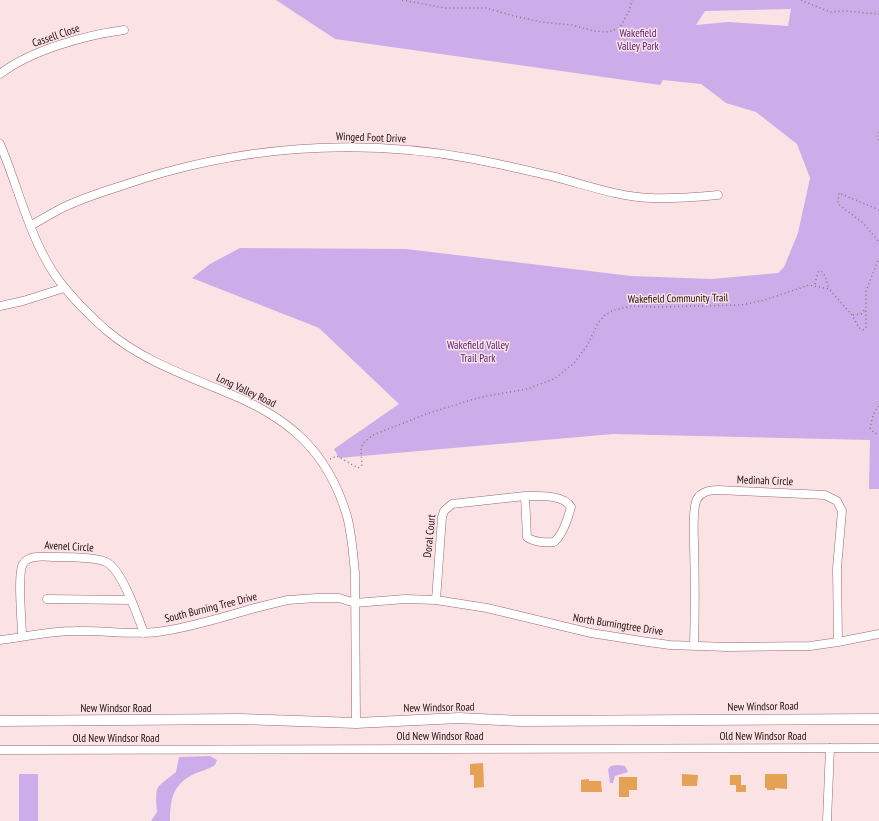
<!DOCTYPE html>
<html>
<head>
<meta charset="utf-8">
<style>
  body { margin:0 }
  canvas { display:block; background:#fae2e5 }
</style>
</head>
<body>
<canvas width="879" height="821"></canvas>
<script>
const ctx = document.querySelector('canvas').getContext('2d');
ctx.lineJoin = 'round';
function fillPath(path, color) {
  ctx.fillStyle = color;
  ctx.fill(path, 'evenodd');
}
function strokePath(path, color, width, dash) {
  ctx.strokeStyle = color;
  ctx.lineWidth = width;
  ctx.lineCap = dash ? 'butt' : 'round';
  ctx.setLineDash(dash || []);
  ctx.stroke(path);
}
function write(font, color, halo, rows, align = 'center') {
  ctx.font = font + ' "PT Sans Narrow",sans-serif';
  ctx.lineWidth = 3;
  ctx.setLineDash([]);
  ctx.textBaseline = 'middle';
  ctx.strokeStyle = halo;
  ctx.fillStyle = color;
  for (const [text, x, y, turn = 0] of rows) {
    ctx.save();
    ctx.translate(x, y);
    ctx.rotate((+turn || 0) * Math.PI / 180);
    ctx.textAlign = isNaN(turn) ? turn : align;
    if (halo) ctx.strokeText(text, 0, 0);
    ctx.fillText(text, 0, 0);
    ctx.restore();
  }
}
fillPath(new Path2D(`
  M 276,0 L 879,0 L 879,489 L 869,489 L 870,440 L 613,434 L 339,458 L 334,449 L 399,404 L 319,328 L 192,278 L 210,264 L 240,248 L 406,249 L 631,276 L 712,279 L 778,273 L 784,267 L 798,233 L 810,178 L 797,144 L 756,112 L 726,103 L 701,84 L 663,80 L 660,85 L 335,39 ZM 791,9 L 788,26 L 728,22 L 696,25 L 705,11 Z
  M 210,756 L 217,760 L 215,765 C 208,770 199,771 192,775 C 172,786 170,801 170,821 L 151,821 L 157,812 C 155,784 155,789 176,772 L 179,757 Z
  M 618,765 L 625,766 L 628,772 L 615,776 L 613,783 L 610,783 L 608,769 L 611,766 Z
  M 19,774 L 38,774 L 38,821 L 19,821 Z`), '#ccade9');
fillPath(new Path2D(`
  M 483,763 L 484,787 L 474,788 L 474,775 L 470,775 L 470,764 Z
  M 682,774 L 698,775 L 697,786 L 682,786 Z
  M 765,774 L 787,774 L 787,789 L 775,788 L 775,790 L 767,790 L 767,788 L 765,788 Z
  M 730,775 L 741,775 L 741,785 L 746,785 L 746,792 L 736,792 L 736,785 L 730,785 Z
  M 619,777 L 637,777 L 637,790 L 629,790 L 629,797 L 619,797 Z
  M 589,779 L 589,781 L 601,781 L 602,792 L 581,792 L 581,780 Z`), '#e5a254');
const minor = new Path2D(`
  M 0,74 C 31,50 86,35 124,30
  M 0,144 C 18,186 28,233 53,272 C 67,293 87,313 106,330 C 140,359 182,374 223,391 C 287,416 327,449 347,516 C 352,535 353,554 355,573 L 356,723
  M 30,226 C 39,221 49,215 58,210 C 79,199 102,192 124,185 C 237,146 357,137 474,159 C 500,164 525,170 551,176 C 584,184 617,197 651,198 C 673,199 696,197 718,195
  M 0,306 L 23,301 L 64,288
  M 525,496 C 539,496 563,494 571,507 C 568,518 563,535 554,542 C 546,543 533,542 527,537 Z
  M 47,599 L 131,600
  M 436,600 L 442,517 L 444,511 L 452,504 L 525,496
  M 22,636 C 22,623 17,573 23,564 C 29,554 45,557 55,557 C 67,557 95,557 106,562 C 122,569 138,617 144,633
  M 0,640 C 25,637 50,631 75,631 C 103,630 130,635 157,632 C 197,627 236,612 275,603 L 288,600 L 317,598 L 339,598 L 355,603 L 405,599 L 436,600 L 487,608 L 591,633 L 648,642 L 670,645 L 728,647 L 810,646 L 838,642 L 879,634
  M 694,645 C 695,612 695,578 694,544 C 694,533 692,509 697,499 C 702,491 710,490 718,490 L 825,495 L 837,501 L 842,511 L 837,568 L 838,642
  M 0,750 L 879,748
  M 827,821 L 830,748`);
const major = new Path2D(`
  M 0,721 L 240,719 L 356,723 L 459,718 L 521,721 L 879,719`);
strokePath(minor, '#9c6870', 9);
strokePath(major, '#9c6870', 11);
strokePath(new Path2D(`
  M 402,0 L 445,8 L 486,8 L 514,16 L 541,22 L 572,25 L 593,31 L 609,32 L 620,27 L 629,11 L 632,0
  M 801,0 L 830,12 L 844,11 L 879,14
  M 879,132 L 877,136 L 879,141
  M 879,210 L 839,193 L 838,204 L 863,223 L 879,242
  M 815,284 L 818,272 L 821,271 L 825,276 L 829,289
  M 853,315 L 861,314 L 866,308
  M 879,406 C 873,412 872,420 870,428 L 874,433 L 879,434
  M 330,459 L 337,456 L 358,468 L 362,465 L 361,450 L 363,443 L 373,435 L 429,413 L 481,397 L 527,389 L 554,379 L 574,363 L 587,346 L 598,323 L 605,315 L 614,310 L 633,306 L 656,307 L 741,305 L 765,300 L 809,285 L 829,289 L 852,315 L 859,328 L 864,330 L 866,327 L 866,291 L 879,258`), '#8d777b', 1.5, [1, 3]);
strokePath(minor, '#fff', 8);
strokePath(major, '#fff', 10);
write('11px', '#551a7a', '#fae2e5', [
  ["Wakefield",638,34],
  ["Valley Park",638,47],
  ["Wakefield Valley",478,346],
  ["Trail Park",478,359]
]);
write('11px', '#200c10', '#fae2e5', [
  ["Cassell Close",56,36,-19],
  ["Winged Foot Drive",371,138,2],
  ["Wakefield Community Trail",678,299,-1],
  ["Long Valley Road",246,391,25],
  ["Medinah Circle",765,481,2],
  ["Doral Court",430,536,-84],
  ["Avenel Circle",69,547,3],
  ["South Burning Tree Drive",211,608,-14],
  ["North Burningtree Drive",618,625,9],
  ["New Windsor Road",763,707,-1],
  ["New Windsor Road",439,708,-1],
  ["New Windsor Road",116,709],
  ["Old New Windsor Road",440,737],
  ["Old New Windsor Road",763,737],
  ["Old New Windsor Road",116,739]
]);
</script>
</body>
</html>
